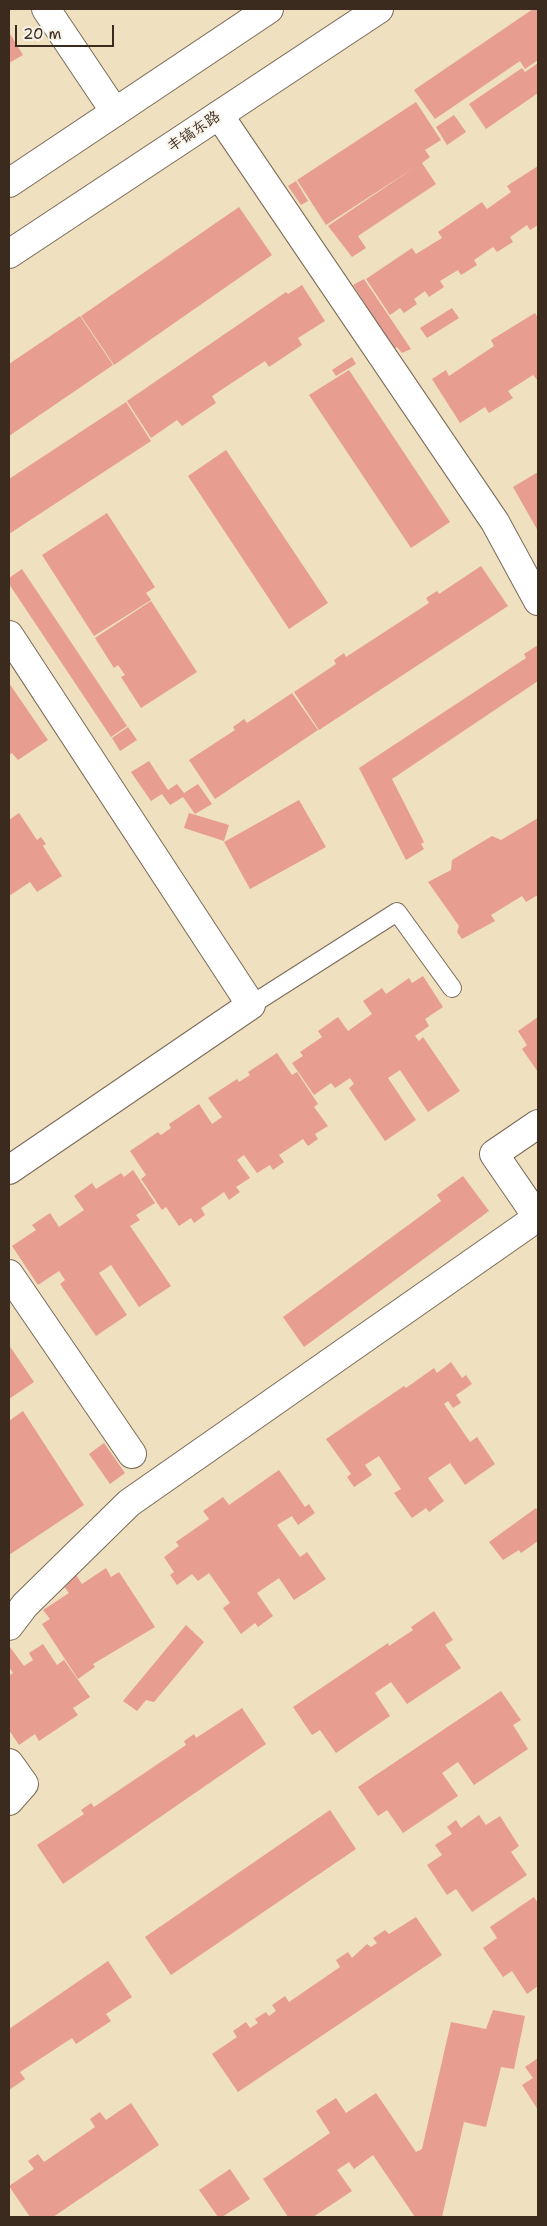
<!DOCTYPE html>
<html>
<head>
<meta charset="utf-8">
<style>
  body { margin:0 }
  #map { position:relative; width:547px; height:2226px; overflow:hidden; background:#efe0c0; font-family:"Shantell Sans",sans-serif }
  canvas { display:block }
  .frame { position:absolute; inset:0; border:10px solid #3b2a1e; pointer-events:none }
  .scale { position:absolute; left:15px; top:25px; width:99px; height:22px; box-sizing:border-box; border:2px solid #3b2a1e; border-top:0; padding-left:6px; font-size:15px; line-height:18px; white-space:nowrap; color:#3b2a1e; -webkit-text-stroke:4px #f7f3e8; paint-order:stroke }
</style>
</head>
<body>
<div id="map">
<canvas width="547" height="2226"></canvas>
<div class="frame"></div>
<div class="scale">20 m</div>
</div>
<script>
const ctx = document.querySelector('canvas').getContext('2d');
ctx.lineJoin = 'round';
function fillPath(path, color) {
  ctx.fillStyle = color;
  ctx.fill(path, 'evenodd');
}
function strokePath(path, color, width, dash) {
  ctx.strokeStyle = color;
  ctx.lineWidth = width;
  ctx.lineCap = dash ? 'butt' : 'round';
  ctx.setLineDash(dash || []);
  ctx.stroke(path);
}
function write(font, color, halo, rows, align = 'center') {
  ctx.font = font + ' "Shantell Sans","LXGW WenKai TC",sans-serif';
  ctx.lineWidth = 4;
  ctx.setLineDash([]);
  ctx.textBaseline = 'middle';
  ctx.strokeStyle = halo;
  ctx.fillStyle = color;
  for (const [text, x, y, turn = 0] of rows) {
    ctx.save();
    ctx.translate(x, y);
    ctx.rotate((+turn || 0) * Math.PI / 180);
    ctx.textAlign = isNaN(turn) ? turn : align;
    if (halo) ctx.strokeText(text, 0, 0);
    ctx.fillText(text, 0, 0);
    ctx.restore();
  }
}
fillPath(new Path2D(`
  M 533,9 L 538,9 L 538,60 L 525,69 L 520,61 L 435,119 L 414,90 Z
  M 9,32 L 23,55 L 9,63 Z
  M 538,63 L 538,93 L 486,129 L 469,104 L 522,68 L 525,72 Z
  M 416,102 L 441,140 L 425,150 L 430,157 L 422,163 L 436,184 L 358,236 L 366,248 L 352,257 L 328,226 L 415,167 L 326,225 L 297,180 Z
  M 454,115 L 466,132 L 447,145 L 436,127 Z
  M 538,166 L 538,225 L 530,230 L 527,225 L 510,237 L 513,242 L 497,252 L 493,247 L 474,260 L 477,265 L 461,275 L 458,270 L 440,281 L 444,287 L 429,297 L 425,291 L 414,299 L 417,304 L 404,313 L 400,308 L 390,315 L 366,279 L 412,248 L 416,254 L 442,238 L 438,232 L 482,202 L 487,209 L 511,192 L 507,186 Z
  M 296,181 L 308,201 L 301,205 L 288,186 Z
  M 239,207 L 272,255 L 114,365 L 81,316 Z
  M 364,279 L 411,349 L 402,353 L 397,347 L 394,349 L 353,285 Z
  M 302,285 L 325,321 L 298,338 L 302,345 L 269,367 L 265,361 L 212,396 L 216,403 L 182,426 L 177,420 L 151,438 L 127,401 L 286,292 L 288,294 Z
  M 452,308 L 459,318 L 427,338 L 420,328 Z
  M 535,313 L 538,318 L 538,381 L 533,375 L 508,391 L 513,398 L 489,413 L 485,407 L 460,423 L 432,379 L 446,370 L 449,376 L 494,346 L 491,340 Z
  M 80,316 L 113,365 L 9,436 L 9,364 Z
  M 352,357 L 356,364 L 336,376 L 332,370 Z
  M 349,370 L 450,522 L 411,548 L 309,395 Z
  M 126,402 L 151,441 L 9,534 L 9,479 Z
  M 226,450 L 328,603 L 289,629 L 188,476 Z
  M 538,472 L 538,531 L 513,487 Z
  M 107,513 L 155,587 L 146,593 L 151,600 L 94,636 L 42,555 Z
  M 481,566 L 508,606 L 319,730 L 294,692 L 336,664 L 334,660 L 344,653 L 346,657 L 429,603 L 426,598 L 437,591 L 439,594 Z
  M 22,569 L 127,726 L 111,737 L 9,584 L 9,578 Z
  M 151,601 L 197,672 L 141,708 L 121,677 L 125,675 L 118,665 L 114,668 L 95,638 Z
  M 538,645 L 538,681 L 392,779 L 424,842 L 421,844 L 424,849 L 406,860 L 359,768 L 526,658 L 524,654 Z
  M 9,683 L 48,740 L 18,760 L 12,753 L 9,755 Z
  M 292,693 L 318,730 L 215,799 L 189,760 L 235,730 L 233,727 L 244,719 L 247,723 Z
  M 128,727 L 137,740 L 120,751 L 112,738 Z
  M 149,761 L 168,790 L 177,784 L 184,793 L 198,784 L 212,804 L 195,814 L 183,797 L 170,805 L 162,794 L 151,801 L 131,772 Z
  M 299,800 L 326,847 L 250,889 L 224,842 Z
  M 19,813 L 37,840 L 41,837 L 46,844 L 43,846 L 62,876 L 37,892 L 30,882 L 9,896 L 9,820 Z
  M 189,813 L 229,825 L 224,841 L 184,828 Z
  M 538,818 L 538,895 L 526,902 L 522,896 L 491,915 L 495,921 L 462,939 L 457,932 L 459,926 L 428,882 L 451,870 L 452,860 L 492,836 L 501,840 Z
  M 423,976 L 443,1007 L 425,1019 L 429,1026 L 415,1036 L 419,1041 L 423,1037 L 460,1091 L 428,1112 L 400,1070 L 388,1078 L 416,1120 L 385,1141 L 349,1088 L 354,1084 L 350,1078 L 335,1088 L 331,1083 L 314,1095 L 292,1063 L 303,1056 L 300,1052 L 322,1037 L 318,1031 L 338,1017 L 348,1031 L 372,1014 L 363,1001 L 382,988 L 386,994 L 409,978 L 412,983 Z
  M 538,1017 L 538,1072 L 522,1049 L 527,1045 L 518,1031 Z
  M 277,1053 L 292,1075 L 297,1072 L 318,1104 L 314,1107 L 328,1126 L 315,1134 L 318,1139 L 308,1146 L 303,1139 L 279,1155 L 284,1162 L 273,1170 L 270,1165 L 257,1173 L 244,1155 L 237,1160 L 250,1178 L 236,1187 L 240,1192 L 229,1200 L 224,1192 L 201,1208 L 205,1215 L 194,1223 L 191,1218 L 179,1226 L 166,1207 L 162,1210 L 141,1179 L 146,1175 L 130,1151 L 158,1132 L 161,1135 L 171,1128 L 169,1124 L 199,1104 L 212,1124 L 222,1117 L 208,1098 L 237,1079 L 239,1082 L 250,1075 L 248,1072 Z
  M 133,1170 L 155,1203 L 136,1215 L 140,1220 L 130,1226 L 171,1286 L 139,1307 L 111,1265 L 99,1273 L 127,1315 L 96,1336 L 60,1284 L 65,1280 L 59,1271 L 38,1285 L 12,1246 L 36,1230 L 32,1225 L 50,1213 L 59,1227 L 84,1210 L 74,1196 L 92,1183 L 96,1189 L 121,1173 L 124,1177 Z
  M 463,1176 L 489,1211 L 304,1347 L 283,1317 L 441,1201 L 437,1195 Z
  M 9,1345 L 34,1382 L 9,1399 Z
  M 451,1362 L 462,1378 L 466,1375 L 472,1384 L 456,1395 L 461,1403 L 453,1408 L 448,1401 L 444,1404 L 470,1442 L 477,1437 L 495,1464 L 465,1485 L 450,1463 L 428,1478 L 444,1501 L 429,1512 L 426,1508 L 412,1518 L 394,1493 L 401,1489 L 379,1456 L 365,1465 L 372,1475 L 354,1487 L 347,1477 L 351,1474 L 326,1439 L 404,1386 L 406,1388 L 434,1368 L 437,1373 Z
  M 23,1411 L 84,1505 L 9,1555 L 9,1421 Z
  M 104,1443 L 125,1473 L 110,1484 L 89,1454 Z
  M 279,1470 L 305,1507 L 309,1504 L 315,1513 L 298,1525 L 292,1516 L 277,1525 L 300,1557 L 307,1552 L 326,1579 L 294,1600 L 279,1578 L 257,1593 L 273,1616 L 258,1627 L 255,1623 L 241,1634 L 223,1608 L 230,1603 L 209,1573 L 198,1581 L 192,1574 L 177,1585 L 170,1575 L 174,1572 L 164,1557 L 179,1546 L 176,1542 L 209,1519 L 203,1511 L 223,1497 L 229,1505 Z
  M 536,1508 L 538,1511 L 538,1541 L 521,1553 L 519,1550 L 503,1560 L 489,1542 Z
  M 106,1568 L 111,1577 L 119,1572 L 155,1627 L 93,1664 L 95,1667 L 78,1679 L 42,1624 L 50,1619 L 43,1610 L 69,1593 L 60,1581 L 74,1572 L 82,1584 Z
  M 434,1611 L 453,1640 L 445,1645 L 461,1668 L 407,1704 L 391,1682 L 375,1693 L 390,1716 L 336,1753 L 320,1730 L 312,1735 L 293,1707 L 388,1643 L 389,1646 L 413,1630 L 411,1627 Z
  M 186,1625 L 204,1642 L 154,1702 L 146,1700 L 137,1711 L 123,1701 Z
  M 43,1644 L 57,1665 L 64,1660 L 90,1697 L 73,1708 L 78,1715 L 39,1741 L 35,1734 L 19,1745 L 9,1730 L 9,1676 L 13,1673 L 9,1667 L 9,1646 L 24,1666 L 33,1660 L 29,1653 Z
  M 501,1691 L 521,1720 L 513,1725 L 528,1749 L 474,1785 L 458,1762 L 442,1773 L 458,1796 L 403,1833 L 387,1810 L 378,1816 L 358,1787 Z
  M 242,1708 L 266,1744 L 63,1884 L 37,1845 L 84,1814 L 81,1810 L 91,1803 L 94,1807 L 186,1745 L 184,1741 L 194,1734 L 196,1738 Z
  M 330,1810 L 356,1849 L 171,1975 L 145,1937 Z
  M 479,1815 L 486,1825 L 500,1816 L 519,1846 L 511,1852 L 527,1875 L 472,1912 L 456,1889 L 447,1895 L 427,1865 L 442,1855 L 435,1845 L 452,1834 L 447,1827 L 456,1820 L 461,1828 Z
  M 534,1897 L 538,1903 L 538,1986 L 527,1994 L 512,1971 L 503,1977 L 483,1948 L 497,1938 L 490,1927 Z
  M 416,1917 L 442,1955 L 238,2092 L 212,2054 L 237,2037 L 233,2031 L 246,2022 L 250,2028 L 258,2023 L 255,2019 L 266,2012 L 269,2016 L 276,2011 L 272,2005 L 285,1996 L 289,2002 L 340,1967 L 336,1960 L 348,1952 L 352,1958 L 367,1944 L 371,1947 L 377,1943 L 373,1938 L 385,1930 L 389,1934 Z
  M 108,1961 L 132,1997 L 106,2014 L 111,2021 L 76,2044 L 72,2038 L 20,2072 L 25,2079 L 9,2090 L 9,2029 Z
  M 493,2010 L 525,2016 L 514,2069 L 501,2067 L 486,2127 L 464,2122 L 442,2217 L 415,2217 L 373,2155 L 354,2169 L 349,2162 L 337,2170 L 352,2191 L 313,2217 L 288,2217 L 263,2179 L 330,2133 L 316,2111 L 336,2098 L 346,2113 L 376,2093 L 416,2152 L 422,2149 L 451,2022 L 486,2029 Z
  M 538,2058 L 538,2110 L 522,2085 L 533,2078 L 525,2067 Z
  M 131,2103 L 159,2145 L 53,2217 L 30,2217 L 9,2186 L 34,2169 L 28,2161 L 38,2154 L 44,2162 L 95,2127 L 90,2119 L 100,2112 L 106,2120 Z
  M 230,2169 L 250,2199 L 222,2217 L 218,2217 L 199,2190 Z`), '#e79d90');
const service = new Path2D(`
  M 251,1005 L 397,912 L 452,988`);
const minor = new Path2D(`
  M 46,9 L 115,112
  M 219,115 L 495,522 L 538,601
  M 9,635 L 251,1005 L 9,1170
  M 538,1218 L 494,1154 L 538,1124
  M 9,1274 L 132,1454
  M 9,1626 L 25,1605 L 129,1503 L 538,1217
  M 9,1763 L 24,1784 L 9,1801`);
const secondary = new Path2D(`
  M 9,183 L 269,9
  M 9,254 L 379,9`);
strokePath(service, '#7a6a57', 20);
strokePath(minor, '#7a6a57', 30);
strokePath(secondary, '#7a6a57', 30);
strokePath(service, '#fff', 18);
strokePath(minor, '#fff', 28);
strokePath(secondary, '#fff', 28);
write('15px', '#3b2a1e', '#f7f3e8', [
  ["丰镐东路",194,132,-34]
]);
</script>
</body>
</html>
